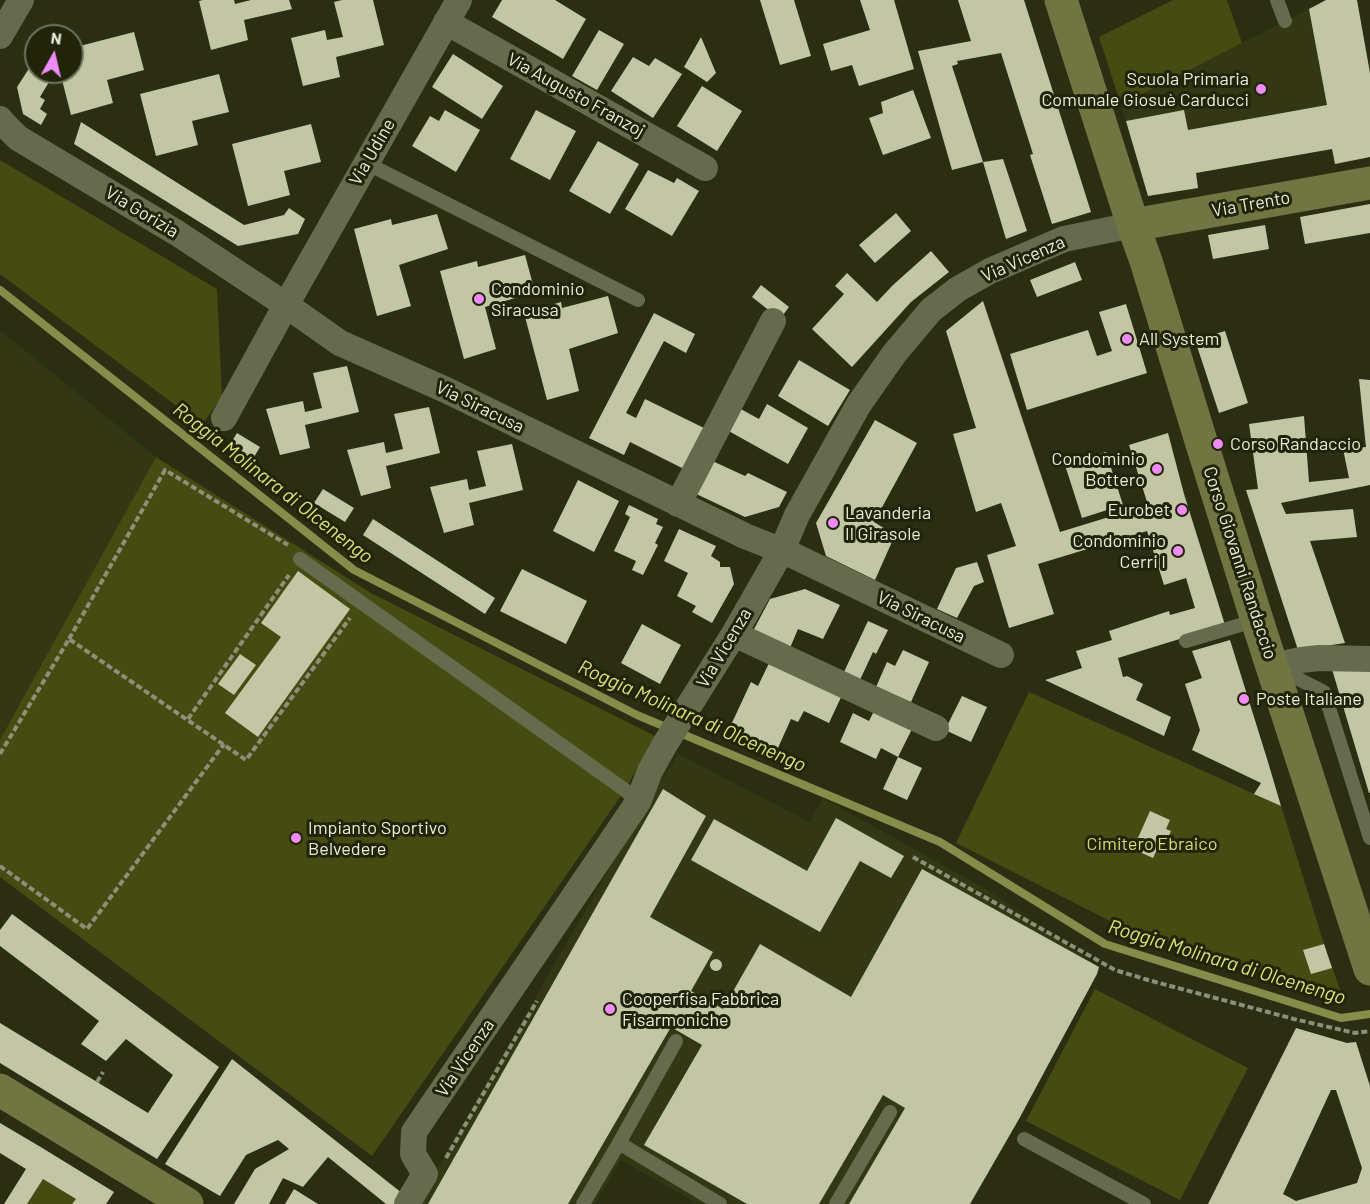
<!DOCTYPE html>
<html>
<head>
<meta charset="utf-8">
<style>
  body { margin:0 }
  #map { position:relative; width:1370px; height:1204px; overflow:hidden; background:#2b2e12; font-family:Barlow,sans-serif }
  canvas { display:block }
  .north { position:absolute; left:24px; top:24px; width:60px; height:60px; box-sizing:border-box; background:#212408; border:2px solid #71745c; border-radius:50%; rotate:8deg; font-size:16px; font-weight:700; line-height:24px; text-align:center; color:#e9ecdb }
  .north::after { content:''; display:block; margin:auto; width:21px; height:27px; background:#ef8bf7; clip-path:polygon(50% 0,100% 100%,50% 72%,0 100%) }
</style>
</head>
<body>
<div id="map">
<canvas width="1370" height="1204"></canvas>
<div class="north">N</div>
</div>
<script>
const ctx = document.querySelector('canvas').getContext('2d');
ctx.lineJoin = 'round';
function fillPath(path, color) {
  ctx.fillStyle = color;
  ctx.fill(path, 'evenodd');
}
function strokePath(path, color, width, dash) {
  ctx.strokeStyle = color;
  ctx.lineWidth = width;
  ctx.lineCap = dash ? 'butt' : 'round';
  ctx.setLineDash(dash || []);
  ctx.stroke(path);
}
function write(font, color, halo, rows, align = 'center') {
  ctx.font = font + ' Barlow,sans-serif';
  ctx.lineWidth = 6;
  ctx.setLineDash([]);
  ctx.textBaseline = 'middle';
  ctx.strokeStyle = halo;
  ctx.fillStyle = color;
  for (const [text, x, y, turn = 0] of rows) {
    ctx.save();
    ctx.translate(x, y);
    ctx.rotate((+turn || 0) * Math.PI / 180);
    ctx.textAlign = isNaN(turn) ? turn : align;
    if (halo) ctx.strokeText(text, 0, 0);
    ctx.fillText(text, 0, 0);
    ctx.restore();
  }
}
fillPath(new Path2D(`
  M 1326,0 L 1357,0 L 1370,73 L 1370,157 L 1335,164 L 1332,149 L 1196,173 L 1198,188 L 1148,196 L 1121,105 Z
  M 0,330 L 156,457 L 0,746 Z
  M 678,754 L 810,822 L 823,798 L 991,892 L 1099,967 L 1097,974 L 971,1204 L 698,1204 L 621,1160 L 595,1204 L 417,1204 L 641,813 Z`), '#333713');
fillPath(new Path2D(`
  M 1173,0 L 1227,0 L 1242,43 L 1121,105 L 1099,37 Z
  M 0,160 L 217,289 L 222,396 L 202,425 L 0,274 Z
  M 156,457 L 371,593 L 655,736 L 625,790 L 372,1156 L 0,877 L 0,740 Z
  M 1029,692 L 1281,806 L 1324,944 L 1343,998 L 1118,925 L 956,843 Z
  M 1095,989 L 1248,1068 L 1180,1200 L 1026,1121 Z
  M 43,1179 L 76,1199 L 72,1204 L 27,1204 Z`), '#464b12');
strokePath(new Path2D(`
  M 0,290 L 354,570 L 637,715 L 940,842 L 1105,944 L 1341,1018 L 1370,1014`), '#868c49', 8);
fillPath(new Path2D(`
  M 203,0 L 234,0 L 235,4 L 251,0 L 289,0 L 292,9 L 244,20 L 248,40 L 211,50 L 199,1 Z
  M 342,0 L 373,0 L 384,45 L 336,57 L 340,77 L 303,86 L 291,38 L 325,30 L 327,40 L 343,37 L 334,2 Z
  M 502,0 L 555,0 L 586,19 L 563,59 L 492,17 Z
  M 760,0 L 794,0 L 811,56 L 780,65 Z
  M 860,0 L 894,0 L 914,69 L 859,86 L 852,65 L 831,71 L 823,44 L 870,30 Z
  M 958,0 L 1024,0 L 1091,212 L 1052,224 L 1030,155 L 1033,154 L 1001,53 L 957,61 L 958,64 L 952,66 L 983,162 L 952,170 L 918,51 L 971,41 Z
  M 1326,0 L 1357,0 L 1370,73 L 1370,157 L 1335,164 L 1332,149 L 1196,173 L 1198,188 L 1148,196 L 1126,121 L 1184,110 L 1188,130 L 1327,105 L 1309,9 Z
  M 599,30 L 624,44 L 597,90 L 572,76 Z
  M 134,32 L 144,70 L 107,80 L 113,103 L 71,115 L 60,72 L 72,72 L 72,48 Z
  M 701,37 L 716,73 L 707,82 L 684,67 Z
  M 453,54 L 503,86 L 482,119 L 432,87 Z
  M 633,57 L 649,66 L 655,58 L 682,74 L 653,118 L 611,91 Z
  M 32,64 L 36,68 L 36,72 L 40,72 L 49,82 L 40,97 L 45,100 L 40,109 L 47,114 L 41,125 L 23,114 L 17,87 Z
  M 219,74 L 229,112 L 192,121 L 198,145 L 156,156 L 140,94 Z
  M 702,86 L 742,111 L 717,151 L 677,126 Z
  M 913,90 L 931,138 L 883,155 L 869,118 L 883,113 L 881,102 Z
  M 445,110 L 480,130 L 456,172 L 412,146 L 430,116 L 439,121 Z
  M 536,110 L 576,131 L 550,180 L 510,159 Z
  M 81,122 L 244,225 L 284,215 L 289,208 L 305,219 L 298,234 L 238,246 L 74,144 Z
  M 311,124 L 321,162 L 284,171 L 290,195 L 248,206 L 232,144 Z
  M 598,141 L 639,164 L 610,214 L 569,191 Z
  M 1003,159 L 1027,231 L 1006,239 L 983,162 Z
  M 648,170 L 674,183 L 677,178 L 699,191 L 672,236 L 625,209 Z
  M 1370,204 L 1370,233 L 1305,244 L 1300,217 Z
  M 896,213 L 911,231 L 875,263 L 859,245 Z
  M 437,214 L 448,249 L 399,265 L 411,306 L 377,316 L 354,229 L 391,219 L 392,225 Z
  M 1265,225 L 1269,249 L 1213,259 L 1208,235 Z
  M 931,251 L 949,272 L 911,302 L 852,367 L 812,329 L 844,294 L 835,286 L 847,273 L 877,302 L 893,285 Z
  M 525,255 L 535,292 L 485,307 L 496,349 L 464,359 L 440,271 L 477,261 L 478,267 Z
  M 1075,262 L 1082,280 L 1037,297 L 1030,280 Z
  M 761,285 L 789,307 L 780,319 L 752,297 Z
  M 608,296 L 618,333 L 569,349 L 579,391 L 547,400 L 524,313 L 561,302 L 562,308 Z
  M 983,301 L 1060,532 L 1148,505 L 1129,445 L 1168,433 L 1184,494 L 1225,625 L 1118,658 L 1123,677 L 1127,676 L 1143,684 L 1136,700 L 1171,717 L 1164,736 L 1045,680 L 1082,668 L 1076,651 L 1112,640 L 1109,631 L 1169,611 L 1170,615 L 1195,608 L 1186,578 L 1164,585 L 1147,531 L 1038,564 L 1054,614 L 1009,628 L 987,555 L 1016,546 L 1001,503 L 976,512 L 953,434 L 976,428 L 946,331 Z
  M 1126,304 L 1147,373 L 1027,410 L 1010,354 L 1088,330 L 1097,356 L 1112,351 L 1099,312 Z
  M 654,313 L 695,334 L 686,353 L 664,341 L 626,413 L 636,418 L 645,399 L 704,428 L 684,469 L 630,442 L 624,455 L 589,438 Z
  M 1225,331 L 1248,403 L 1219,413 L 1195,340 Z
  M 799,360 L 850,390 L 828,426 L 778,396 Z
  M 347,366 L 359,412 L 305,425 L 310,448 L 280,455 L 266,409 L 303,401 L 305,412 L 322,408 L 313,373 Z
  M 1359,379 L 1370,380 L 1370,485 L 1281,503 L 1286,514 L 1353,509 L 1357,537 L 1310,541 L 1345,643 L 1298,650 L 1246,490 L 1258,489 L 1249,424 L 1304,416 L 1309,482 L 1349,478 L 1343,449 L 1366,447 Z
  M 767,404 L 808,428 L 788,464 L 725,429 L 737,407 L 759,419 Z
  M 429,407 L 440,453 L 386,466 L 391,488 L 361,496 L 347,450 L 384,442 L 386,453 L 403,449 L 394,414 Z
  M 875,420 L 917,443 L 874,522 L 895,535 L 875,580 L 826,556 L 816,523 Z
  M 237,433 L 260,447 L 251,462 L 227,449 Z
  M 512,444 L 523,490 L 469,503 L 474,525 L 444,533 L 430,487 L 467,479 L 469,490 L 486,486 L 477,451 Z
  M 1106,452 L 1123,505 L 1082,518 L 1065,465 Z
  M 708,459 L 745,476 L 748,473 L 787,492 L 779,507 L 745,517 L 692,492 Z
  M 578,480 L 619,501 L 594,552 L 553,531 Z
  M 323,489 L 354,508 L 345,522 L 314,503 Z
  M 629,505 L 658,519 L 656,524 L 663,527 L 655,543 L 658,545 L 643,575 L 632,570 L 636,561 L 614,551 L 630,517 L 625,514 Z
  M 373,519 L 495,598 L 485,614 L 363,535 Z
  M 679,529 L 716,546 L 711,556 L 720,562 L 720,567 L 730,567 L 734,584 L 712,623 L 692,612 L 696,606 L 677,596 L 688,573 L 664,561 Z
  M 977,562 L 984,582 L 974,586 L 957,618 L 937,609 L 956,568 Z
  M 522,569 L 587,601 L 566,644 L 500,611 Z
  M 298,571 L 350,609 L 258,737 L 225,713 L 281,637 L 261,623 Z
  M 805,589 L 840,605 L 823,639 L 798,629 L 790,648 L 753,631 L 770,599 Z
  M 868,621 L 888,630 L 876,654 L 873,652 L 859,682 L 843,674 Z
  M 642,624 L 681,645 L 660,684 L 621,663 Z
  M 1230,640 L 1268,762 L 1281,806 L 1254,794 L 1261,783 L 1192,750 L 1200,730 L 1185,684 L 1202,678 L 1192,651 Z
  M 903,650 L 929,662 L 911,702 L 876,687 L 887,662 L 895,666 Z
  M 240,654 L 256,665 L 234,695 L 218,684 Z
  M 771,659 L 843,693 L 829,723 L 804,711 L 798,722 L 791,719 L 777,750 L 730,727 L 751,682 L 758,686 Z
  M 1331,666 L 1370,667 L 1370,793 L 1369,793 Z
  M 962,696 L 987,707 L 971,742 L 945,730 Z
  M 874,711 L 912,729 L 898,757 L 881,748 L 876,759 L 840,742 L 853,713 L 869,721 Z
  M 898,757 L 922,768 L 907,800 L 883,789 Z
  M 663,789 L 706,816 L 650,917 L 713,952 L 691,991 L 723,1009 L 760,944 L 851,997 L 922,869 L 1099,967 L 1097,974 L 1019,1119 L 970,1204 L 849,1204 L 905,1108 L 883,1095 L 819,1204 L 747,1204 L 644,1145 L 702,1045 L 671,1027 L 568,1204 L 428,1204 Z
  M 1150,811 L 1170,820 L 1166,829 L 1171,831 L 1163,849 L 1158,847 L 1153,858 L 1133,849 Z
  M 836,818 L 904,856 L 891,878 L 860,861 L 820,932 L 691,860 L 714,819 L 807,871 Z
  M 12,914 L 219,1067 L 157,1159 L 0,1063 L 0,1023 L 148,1113 L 173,1075 L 126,1039 L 106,1061 L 81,1044 L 99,1021 L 0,946 L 0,930 Z
  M 1324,944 L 1332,968 L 1311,974 L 1303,950 Z
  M710 965a6 6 0 1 1 12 0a6 6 0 1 1-12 0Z
  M 1296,1028 L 1347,1043 L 1356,1042 L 1370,1086 L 1370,1204 L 1208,1204 ZM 1331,1090 L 1336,1090 L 1362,1168 L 1357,1183 L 1296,1201 L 1283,1194 Z
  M 232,1059 L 407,1197 L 402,1204 L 386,1204 L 328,1157 L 303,1187 L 283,1178 L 269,1204 L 234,1204 L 255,1169 L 289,1149 L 278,1140 L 246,1155 L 220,1196 L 165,1164 Z
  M 0,1123 L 39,1146 L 114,1192 L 106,1204 L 72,1204 L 76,1199 L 43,1179 L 27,1204 L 4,1204 L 26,1169 L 0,1153 Z
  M 294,1189 L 318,1204 L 285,1204 Z`), '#c2c6a5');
strokePath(new Path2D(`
  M 69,639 L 165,470 L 288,545
  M 188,719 L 289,575
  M 0,754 L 69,639 L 246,760 L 350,618
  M 913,857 L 1115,970 L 1148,980 L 1294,1019 L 1355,1033 L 1370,1031
  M 0,866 L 87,929 L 224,744
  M 97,1082 L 103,1072
  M 446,1158 L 537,1001`), '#8d9079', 4, [6, 3]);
strokePath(new Path2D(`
  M 1277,0 L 1285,21
  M 366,163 L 638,300
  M 300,559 L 625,790 L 638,802
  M 1186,641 L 1257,620
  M 1277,668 L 1324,692 L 1370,838
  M 1024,1139 L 1144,1204
  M 619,1143 L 676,1041
  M 583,1204 L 619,1143 L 720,1204
  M 836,1204 L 890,1112`), '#676b4d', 14);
strokePath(new Path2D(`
  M 446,22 L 705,168
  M 0,36 L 21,0
  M 0,119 L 4,124 L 18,138 L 177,233 L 286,305 L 340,343 L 446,390 L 745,536 L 790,554 L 1001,655
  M 224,418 L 286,305 L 459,0
  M 678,504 L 773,321
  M 734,634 L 936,728
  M 1272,666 L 1301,660 L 1319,658 L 1370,659
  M 407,1204 L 425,1174 L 413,1154 L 414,1132 L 638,802 L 650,771 L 665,744 L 734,634 L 782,550 L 797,515 L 859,404 L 894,354 L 931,310 L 958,289 L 990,271 L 1064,239 L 1133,225`), '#676b4d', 26);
strokePath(new Path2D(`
  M 1061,0 L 1133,225 L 1146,261 L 1201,441 L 1257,620 L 1370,969
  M 1133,225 L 1370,183
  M 0,1090 L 187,1204`), '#707541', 33);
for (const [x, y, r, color] of [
  [1261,89,6,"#ef8bf7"],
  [479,299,6,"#ef8bf7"],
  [1127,339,6,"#ef8bf7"],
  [1218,444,6,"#ef8bf7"],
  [1157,469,6,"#ef8bf7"],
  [1182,510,6,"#ef8bf7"],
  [833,523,6,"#ef8bf7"],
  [1178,551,6,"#ef8bf7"],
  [1244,699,6,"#ef8bf7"],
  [296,838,6,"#ef8bf7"],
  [610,1009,6,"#ef8bf7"]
]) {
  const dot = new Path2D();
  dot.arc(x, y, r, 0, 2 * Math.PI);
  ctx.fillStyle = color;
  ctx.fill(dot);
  strokePath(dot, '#212408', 2);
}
write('18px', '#e9ecdb', '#212408', [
  ["Scuola Primaria",1249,79,"right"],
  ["Comunale Giosuè Carducci",1249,100,"right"],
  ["Condominio",491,289],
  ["Siracusa",491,310],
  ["All System",1139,339],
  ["Corso Randaccio",1230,444],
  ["Condominio",1145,459,"right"],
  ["Bottero",1145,480,"right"],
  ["Eurobet",1170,510,"right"],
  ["Lavanderia",845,513],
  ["Il Girasole",845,534],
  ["Condominio",1166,541,"right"],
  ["Cerri I",1166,562,"right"],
  ["Poste Italiane",1256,699],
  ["Impianto Sportivo",308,828],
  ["Belvedere",308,849],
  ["Cooperfisa Fabbrica",622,999],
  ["Fisarmoniche",622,1020]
], 'left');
write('18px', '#e9ecdb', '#212408', [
  ["Via Augusto Franzoj",576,95,29],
  ["Via Udine",372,152,-60],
  ["Via Trento",1251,204,-10],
  ["Via Gorizia",142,212,31],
  ["Via Vicenza",1023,259,-24],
  ["Via Siracusa",480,407,26],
  ["Corso Giovanni Randaccio",1240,563,72],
  ["Via Siracusa",921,617,26],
  ["Via Vicenza",724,648,-59],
  ["Via Vicenza",465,1058,-56]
]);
write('18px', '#d2de72', '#212408', [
  ["Cimitero Ebraico",1152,844]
]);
write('italic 20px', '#d8e377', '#212408', [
  ["Roggia Molinara di Olcenengo",273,483,38],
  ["Roggia Molinara di Olcenengo",692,716,24],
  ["Roggia Molinara di Olcenengo",1227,962,17]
]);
</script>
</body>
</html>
